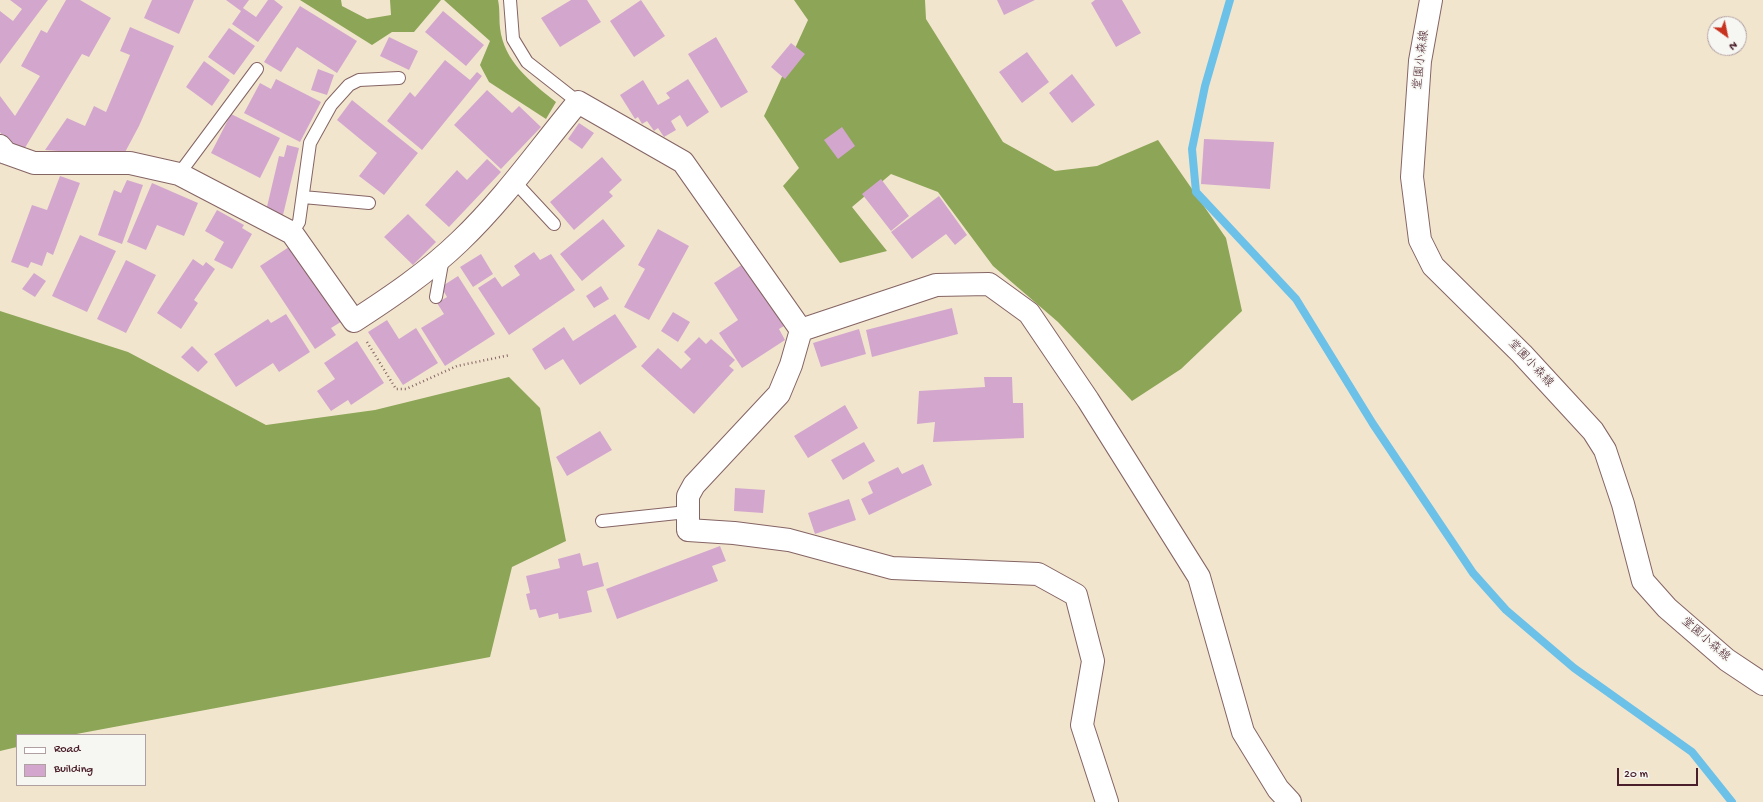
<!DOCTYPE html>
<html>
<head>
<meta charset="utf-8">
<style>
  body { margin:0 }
  #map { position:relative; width:1763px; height:802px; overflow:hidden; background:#f2e5ce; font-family:"Gochi Hand",sans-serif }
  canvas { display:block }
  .legend { position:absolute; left:16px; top:734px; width:130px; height:52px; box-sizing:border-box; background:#f6f6f2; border:1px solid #b1a0a2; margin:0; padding:5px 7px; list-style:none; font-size:12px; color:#4a1f2b }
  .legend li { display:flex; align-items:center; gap:8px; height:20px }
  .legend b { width:20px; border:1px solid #b1a0a2 }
  .north { position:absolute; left:1707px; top:16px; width:40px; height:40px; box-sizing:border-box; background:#f6f6f2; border:1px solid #b1a0a2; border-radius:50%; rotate:147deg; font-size:11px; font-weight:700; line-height:16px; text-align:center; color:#4a1f2b }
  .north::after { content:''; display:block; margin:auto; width:14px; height:18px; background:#c8321e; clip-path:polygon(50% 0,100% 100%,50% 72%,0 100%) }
  .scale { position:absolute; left:1617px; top:768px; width:81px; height:18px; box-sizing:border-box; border:2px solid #4a1f2b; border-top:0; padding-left:5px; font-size:12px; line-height:14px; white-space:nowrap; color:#4a1f2b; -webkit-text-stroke:3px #f6f6f2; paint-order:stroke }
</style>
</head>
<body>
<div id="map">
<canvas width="1763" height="802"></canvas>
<ul class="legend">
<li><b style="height:5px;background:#fff"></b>Road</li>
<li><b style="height:11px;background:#d3a7cd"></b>Building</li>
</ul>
<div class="north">N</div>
<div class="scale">20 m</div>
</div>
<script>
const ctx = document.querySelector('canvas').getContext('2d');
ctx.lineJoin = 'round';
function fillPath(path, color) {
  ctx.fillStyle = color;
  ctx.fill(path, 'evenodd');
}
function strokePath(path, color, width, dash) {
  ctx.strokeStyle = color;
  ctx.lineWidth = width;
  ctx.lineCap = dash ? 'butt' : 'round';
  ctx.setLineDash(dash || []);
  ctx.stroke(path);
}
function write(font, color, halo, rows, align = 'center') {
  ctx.font = font + ' "Gochi Hand","Klee One",sans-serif';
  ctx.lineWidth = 3;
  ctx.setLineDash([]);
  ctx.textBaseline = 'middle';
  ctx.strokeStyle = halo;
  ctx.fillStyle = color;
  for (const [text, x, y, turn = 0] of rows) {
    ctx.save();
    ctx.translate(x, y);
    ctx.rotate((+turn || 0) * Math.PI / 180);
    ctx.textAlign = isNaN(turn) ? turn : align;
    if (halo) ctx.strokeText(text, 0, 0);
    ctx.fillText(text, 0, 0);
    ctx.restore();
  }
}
fillPath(new Path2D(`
  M 300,0 L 341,0 L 342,6 L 367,19 L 391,15 L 390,0 L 441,0 L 414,32 L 392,32 L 372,45 Z
  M 444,0 L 498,0 C 500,9 499,18 500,28 C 504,62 531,82 556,102 L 546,119 L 489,82 L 480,65 L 490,41 Z
  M 794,0 L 925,0 L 926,19 L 1003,142 L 1055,171 L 1097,166 L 1158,140 L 1226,238 L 1242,311 L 1181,369 L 1132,401 L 1058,322 L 993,266 L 938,192 L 891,174 L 852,207 L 887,251 L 840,263 L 783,186 L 799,168 L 764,116 L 808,20 Z
  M 0,311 L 128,352 L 266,425 L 375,410 L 509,377 L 540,408 L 566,541 L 512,567 L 490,657 L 71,735 L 17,735 L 17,747 L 0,751 Z`), '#8ca556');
strokePath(new Path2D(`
  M 1230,0 L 1205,86 L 1192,149 L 1196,192 L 1296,299 L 1373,424 L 1473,573 L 1506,610 L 1574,668 L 1692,752 L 1732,802`), '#6cc1e9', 8);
fillPath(new Path2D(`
  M 10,0 L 48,0 L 0,64 L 0,11 L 13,21 L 22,9 Z
  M 66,0 L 80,0 L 111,18 L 89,57 L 82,54 L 23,151 L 3,137 L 0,132 L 0,96 L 15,116 L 40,76 L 21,66 L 41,30 L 47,33 Z
  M 152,0 L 194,0 L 179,34 L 144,18 Z
  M 226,0 L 249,0 L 243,8 L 256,17 L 268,0 L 274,0 L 283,7 L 258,42 L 232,24 L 241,11 Z
  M 571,0 L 587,0 L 601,22 L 560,47 L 541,18 Z
  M 641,0 L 665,36 L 634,57 L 610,21 Z
  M 997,0 L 1035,0 L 1004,15 Z
  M 1095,0 L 1122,0 L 1141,33 L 1116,47 L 1091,3 Z
  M 300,6 L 357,41 L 337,73 L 297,47 L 281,72 L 264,62 Z
  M 443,11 L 484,45 L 466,66 L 425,32 Z
  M 130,27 L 174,46 L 139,126 L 123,156 L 45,150 L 67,118 L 85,126 L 94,106 L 106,112 L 130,55 L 120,51 Z
  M 229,28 L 255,46 L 234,75 L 208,57 Z
  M 389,37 L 418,51 L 409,70 L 380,56 Z
  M 716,37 L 748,92 L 721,108 L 688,54 Z
  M 791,43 L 805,54 L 785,79 L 771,67 Z
  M 1027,52 L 1049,82 L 1022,103 L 999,72 Z
  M 445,60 L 470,80 L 477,72 L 482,76 L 422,150 L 387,121 L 410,92 L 415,97 Z
  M 204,61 L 230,80 L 212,106 L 186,87 Z
  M 318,69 L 334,75 L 327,95 L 311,90 Z
  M 1072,74 L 1095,105 L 1072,123 L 1049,93 Z
  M 276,79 L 321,102 L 300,142 L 244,113 L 260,83 L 271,89 Z
  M 688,79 L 709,112 L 687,127 L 680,115 L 671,121 L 676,130 L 664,137 L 658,128 L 654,131 L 647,121 L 642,124 L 638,117 L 635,119 L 620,95 L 643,80 L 658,105 L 670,98 L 666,93 Z
  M 487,90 L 512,113 L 519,106 L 541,127 L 501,169 L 454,125 Z
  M 352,100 L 418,153 L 384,195 L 359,176 L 377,153 L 337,120 Z
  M 231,114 L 280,138 L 260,178 L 211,153 Z
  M 579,123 L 594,133 L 582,149 L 568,139 Z
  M 842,127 L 855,146 L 838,159 L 824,140 Z
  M 1204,139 L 1274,142 L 1270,189 L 1201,184 Z
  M 287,145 L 299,148 L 283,215 L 266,211 L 279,156 L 284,157 Z
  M 602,157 L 622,180 L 609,192 L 613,196 L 574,230 L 550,202 Z
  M 487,159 L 501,172 L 449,227 L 425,205 L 457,170 L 467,180 Z
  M 60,176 L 80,183 L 53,255 L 47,252 L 42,266 L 31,262 L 28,268 L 11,262 L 32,205 L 47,210 Z
  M 881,179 L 909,216 L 891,231 L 862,194 Z
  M 127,180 L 143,185 L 122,244 L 98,235 L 114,190 L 121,193 Z
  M 152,183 L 198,203 L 184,236 L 157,225 L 146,250 L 127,242 Z
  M 939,196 L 967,235 L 955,245 L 946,234 L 912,259 L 891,232 Z
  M 217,210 L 244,225 L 242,228 L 252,234 L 232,269 L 214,260 L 224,242 L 205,231 Z
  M 408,214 L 436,242 L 413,265 L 384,237 Z
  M 603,219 L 625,246 L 582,281 L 560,254 Z
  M 658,229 L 689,246 L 649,320 L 624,307 L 645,269 L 638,265 Z
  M 80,235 L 116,251 L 87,312 L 52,296 Z
  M 289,247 L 309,277 L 313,274 L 344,320 L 331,328 L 336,335 L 315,349 L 260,266 Z
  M 534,252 L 540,260 L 551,254 L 575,290 L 509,335 L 478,288 L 495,277 L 502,287 L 520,275 L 514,266 Z
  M 481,254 L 493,274 L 473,287 L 460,267 Z
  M 193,259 L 203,266 L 206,262 L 215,269 L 194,300 L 198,303 L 181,329 L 157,313 Z
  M 126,260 L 156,275 L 126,333 L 97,319 Z
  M 743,264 L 784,326 L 779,329 L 785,340 L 742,368 L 719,333 L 738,320 L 714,283 Z
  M 34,273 L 46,281 L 35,297 L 22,289 Z
  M 458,276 L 495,334 L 445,366 L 421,328 L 444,314 L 437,303 L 447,297 L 441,287 Z
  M 601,286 L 609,299 L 594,308 L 586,296 Z
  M 952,308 L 958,334 L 872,357 L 866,330 Z
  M 673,312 L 690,322 L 678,342 L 661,331 Z
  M 286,314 L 310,352 L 279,372 L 273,363 L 236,387 L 214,354 L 268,319 L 271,323 Z
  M 615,314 L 637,347 L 580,385 L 563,359 L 545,370 L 532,349 L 564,327 L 573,341 Z
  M 387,320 L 399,339 L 416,328 L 438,363 L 403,385 L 368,332 Z
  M 859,329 L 866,354 L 821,367 L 813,343 Z
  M 699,337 L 706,344 L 711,339 L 735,360 L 729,366 L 734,370 L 694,414 L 641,366 L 658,348 L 681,369 L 691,359 L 684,352 Z
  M 357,341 L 384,383 L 351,405 L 348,400 L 331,411 L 317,391 L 335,379 L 324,363 Z
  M 192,346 L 208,362 L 198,372 L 181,357 Z
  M 984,377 L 1012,377 L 1013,403 L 1023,403 L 1024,438 L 933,442 L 935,422 L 917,424 L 919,391 L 985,387 Z
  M 845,405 L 858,428 L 808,458 L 794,436 Z
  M 600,431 L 612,450 L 567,476 L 556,457 Z
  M 864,442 L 875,461 L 843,480 L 831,460 Z
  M 923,464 L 932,485 L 869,515 L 861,499 L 873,493 L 868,482 L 898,467 L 902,474 Z
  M 735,488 L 765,490 L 763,513 L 734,511 Z
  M 849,499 L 856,520 L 815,534 L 808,513 Z
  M 720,546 L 726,561 L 712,566 L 718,581 L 617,619 L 606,589 Z
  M 580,553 L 583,566 L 598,562 L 604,586 L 587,591 L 592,612 L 559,619 L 558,613 L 539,618 L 536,609 L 530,610 L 526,594 L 530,593 L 526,576 L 560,568 L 558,559 Z`), '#d3a7cd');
const service = new Path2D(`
  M 510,0 L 513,39 L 527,62 L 578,102
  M 179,174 L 257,69
  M 515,182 L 554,224
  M 303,197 L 369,203
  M 292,233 L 299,222 L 310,143 L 331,105 L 349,85 L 359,80 L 399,78
  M 436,297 L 443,258
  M 602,521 L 687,512`);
const minor = new Path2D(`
  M 0,146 L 6,153 L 34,163 L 130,163 L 179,174 L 292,233 L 354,321 C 391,297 428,272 460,241 C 504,199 539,149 578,102 L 683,162 L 801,330
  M 801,330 L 791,365 L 779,394 L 694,485 L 688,496 L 688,530 L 734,533 L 789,540 L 892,568 L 1038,574 L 1076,595 L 1093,661 L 1082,725 L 1107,802
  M 801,330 L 936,285 L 989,284 L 1029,313 L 1088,400 L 1199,577 L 1243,732 L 1278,789 L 1290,802`);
const secondary = new Path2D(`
  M 1431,0 L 1420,61 L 1412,177 L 1420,240 L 1433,266 L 1522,354 L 1593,431 L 1605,450 L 1623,504 L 1643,581 L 1667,608 L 1727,660 L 1763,684`);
strokePath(service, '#856464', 14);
strokePath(minor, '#856464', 24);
strokePath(secondary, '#856464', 24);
strokePath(new Path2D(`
  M 367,342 L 396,389 L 406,389 L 457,366 L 510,355`), '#856464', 2.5, [1, 3]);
strokePath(service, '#fff', 12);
strokePath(minor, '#fff', 22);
strokePath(secondary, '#fff', 22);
write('12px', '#4a1f2b', '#f6f6f2', [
  ["堂園小森線",1422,60,-83],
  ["堂園小森線",1530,364,47],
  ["堂園小森線",1705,640,41]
]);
</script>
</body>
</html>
